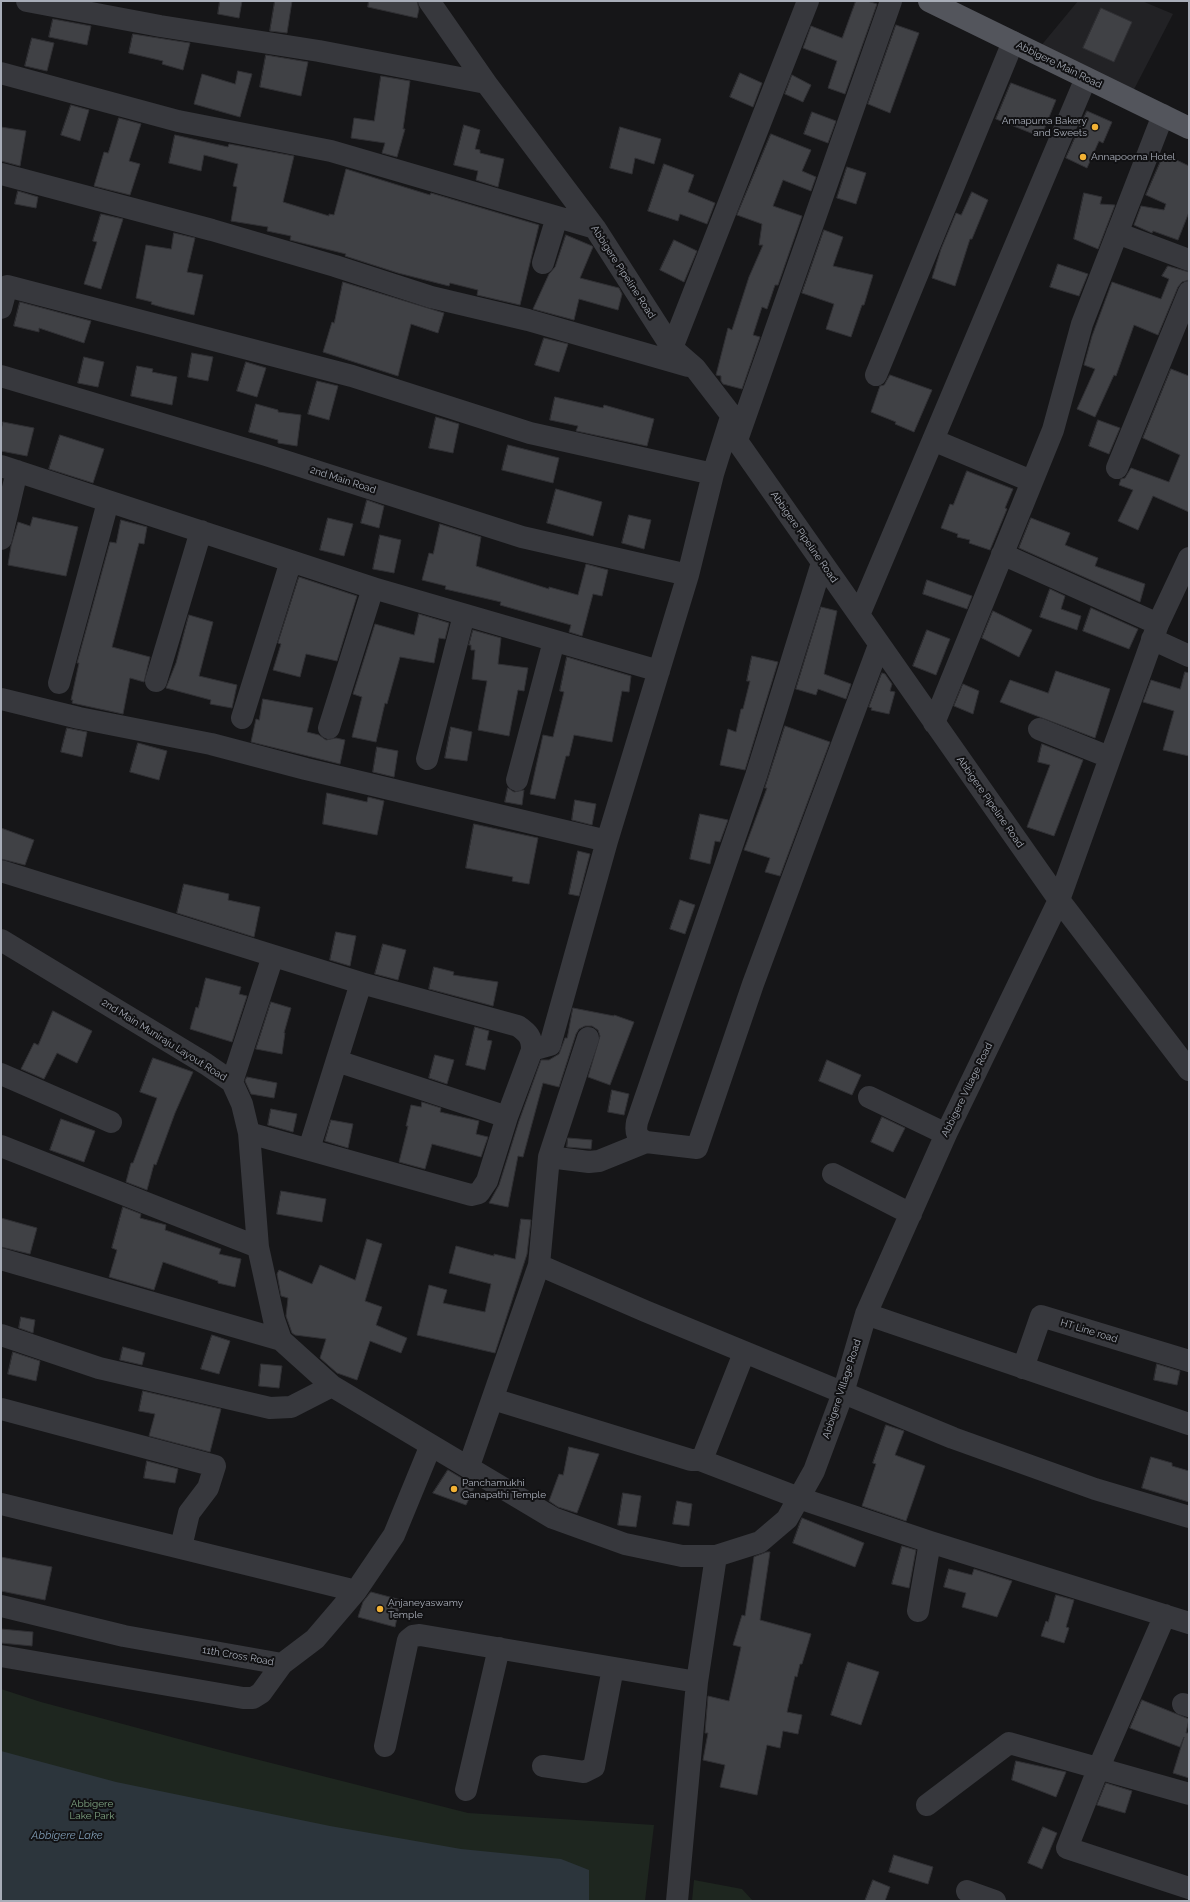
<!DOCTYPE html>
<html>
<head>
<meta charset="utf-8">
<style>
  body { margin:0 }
  #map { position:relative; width:1190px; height:1902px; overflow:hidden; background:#161618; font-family:Raleway,sans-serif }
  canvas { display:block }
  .frame { position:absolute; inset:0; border:2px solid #a8adb8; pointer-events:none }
</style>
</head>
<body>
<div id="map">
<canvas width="1190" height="1902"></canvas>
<div class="frame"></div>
</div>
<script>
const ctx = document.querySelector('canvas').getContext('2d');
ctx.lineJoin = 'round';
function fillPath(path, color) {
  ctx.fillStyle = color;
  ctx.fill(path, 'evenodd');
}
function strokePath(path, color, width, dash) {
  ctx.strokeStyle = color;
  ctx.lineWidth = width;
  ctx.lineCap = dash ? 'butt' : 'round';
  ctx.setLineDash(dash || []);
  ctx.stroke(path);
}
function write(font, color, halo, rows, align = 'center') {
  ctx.font = font + ' Raleway,sans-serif';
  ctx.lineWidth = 4;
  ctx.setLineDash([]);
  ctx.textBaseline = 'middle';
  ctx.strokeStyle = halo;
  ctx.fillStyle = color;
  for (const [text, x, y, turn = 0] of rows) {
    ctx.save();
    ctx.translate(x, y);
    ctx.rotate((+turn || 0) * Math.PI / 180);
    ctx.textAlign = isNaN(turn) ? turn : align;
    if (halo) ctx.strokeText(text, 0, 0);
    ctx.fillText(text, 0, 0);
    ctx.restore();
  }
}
fillPath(new Path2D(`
  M 1078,1 L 1142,1 L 1173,14 L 1129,99 L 1035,53 Z`), '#222225');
fillPath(new Path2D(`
  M 1,1689 L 41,1702 L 216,1749 L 468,1813 L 654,1825 L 645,1901 L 1,1901 Z
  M 694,1880 L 742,1889 L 753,1901 L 692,1901 Z`), '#1e261f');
fillPath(new Path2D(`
  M 1,1751 L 116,1782 L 330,1826 L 461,1849 L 561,1859 L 589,1870 L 589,1901 L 1,1901 Z`), '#2c353c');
const building = new Path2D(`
  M 220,1 L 242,1 L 239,18 L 218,14 Z
  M 275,1 L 292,1 L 287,33 L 270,31 Z
  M 369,1 L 417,1 L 419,9 L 417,18 L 368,7 Z
  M 856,1 L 867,1 L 877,4 L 845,94 L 828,88 L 837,61 L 803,48 L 811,26 L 842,38 Z
  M 1101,8 L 1132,22 L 1114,62 L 1083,48 Z
  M 53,19 L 91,26 L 87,45 L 49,37 Z
  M 896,25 L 919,33 L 890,113 L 868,104 Z
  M 133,34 L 190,43 L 183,70 L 162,64 L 163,61 L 129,53 Z
  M 32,38 L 54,43 L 47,71 L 25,66 Z
  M 266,55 L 308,62 L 301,96 L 260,87 Z
  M 238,71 L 252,74 L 240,117 L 194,104 L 202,74 L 235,84 Z
  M 740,73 L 762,83 L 753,107 L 730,97 Z
  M 792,75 L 811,85 L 803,102 L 785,94 Z
  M 381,76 L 410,81 L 403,129 L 405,129 L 397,157 L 382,153 L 385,143 L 351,138 L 354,118 L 374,121 Z
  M 1011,83 L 1056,100 L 1041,137 L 996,119 Z
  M 71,105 L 89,110 L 80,141 L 61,135 Z
  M 1087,111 L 1112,122 L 1103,143 L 1099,141 L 1087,168 L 1066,158 Z
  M 812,112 L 836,121 L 828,143 L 804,134 Z
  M 119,118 L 141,124 L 129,161 L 140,164 L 130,195 L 94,186 L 104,152 L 108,153 Z
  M 464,125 L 480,130 L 475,149 L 480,150 L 480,153 L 504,159 L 498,187 L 476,180 L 478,171 L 454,165 Z
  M 1,127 L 26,131 L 20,166 L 1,161 Z
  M 620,127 L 661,139 L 654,164 L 635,158 L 632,174 L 610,168 Z
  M 771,134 L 811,150 L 802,171 L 816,177 L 811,191 L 783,180 L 773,206 L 802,216 L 778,285 L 775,285 L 767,309 L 762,307 L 753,335 L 760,337 L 742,389 L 723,384 L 721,381 L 721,376 L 716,375 L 728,328 L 732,330 L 749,277 L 763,245 L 759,245 L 762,224 L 737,215 Z
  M 175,135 L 228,147 L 229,144 L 294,156 L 283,202 L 329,216 L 329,214 L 334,215 L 346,169 L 430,195 L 431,193 L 539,225 L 520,305 L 477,295 L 478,290 L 450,283 L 449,286 L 398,273 L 345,256 L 346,254 L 290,240 L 291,236 L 267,231 L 268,227 L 231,221 L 237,187 L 233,186 L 238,164 L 204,155 L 201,171 L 169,163 Z
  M 1164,154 L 1189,166 L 1189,212 L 1178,240 L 1153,231 L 1152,233 L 1134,225 L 1141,206 L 1164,210 L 1166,204 L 1146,195 Z
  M 664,164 L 694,175 L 688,192 L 715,203 L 707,224 L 680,214 L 678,221 L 648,211 Z
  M 847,167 L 866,173 L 856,204 L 837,198 Z
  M 18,191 L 38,197 L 36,208 L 15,204 Z
  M 972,192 L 988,200 L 972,239 L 970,239 L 955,286 L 932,278 L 941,249 L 956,213 L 961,215 Z
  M 1084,193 L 1102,197 L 1100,204 L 1115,205 L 1098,249 L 1074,239 Z
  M 101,214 L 123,219 L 101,289 L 84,284 L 97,242 L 93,241 Z
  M 824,230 L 843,237 L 833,266 L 873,275 L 864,305 L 862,305 L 851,337 L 826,329 L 834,304 L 802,293 Z
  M 174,233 L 195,238 L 187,272 L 203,275 L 194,315 L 165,308 L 151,304 L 152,302 L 136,298 L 146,245 L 171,249 Z
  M 566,235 L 592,246 L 593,247 L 580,278 L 619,288 L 622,294 L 618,310 L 579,299 L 574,320 L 533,309 L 549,274 L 555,267 Z
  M 674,240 L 697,251 L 684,282 L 660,270 Z
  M 1058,264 L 1088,274 L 1079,296 L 1050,287 Z
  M 1168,266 L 1189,272 L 1189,280 L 1182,282 L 1178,287 L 1158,335 L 1134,325 L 1116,376 L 1114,375 L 1095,417 L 1077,409 L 1095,369 L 1084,365 L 1092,336 L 1112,282 L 1161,299 L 1169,279 L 1162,276 Z
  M 343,282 L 444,313 L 438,333 L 411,324 L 398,376 L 323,352 L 332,322 L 334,323 Z
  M 20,302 L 91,321 L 84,343 L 39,328 L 39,332 L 14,326 Z
  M 544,338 L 568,344 L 559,372 L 535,365 Z
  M 192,353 L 213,357 L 208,381 L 188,377 Z
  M 84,357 L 104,362 L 98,387 L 78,383 Z
  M 246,362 L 266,368 L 257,397 L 237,391 Z
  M 137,366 L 153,369 L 152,372 L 177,377 L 172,405 L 131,396 Z
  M 1171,369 L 1189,376 L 1189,512 L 1153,496 L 1138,530 L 1118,521 L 1133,490 L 1119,485 L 1121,479 L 1125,478 L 1131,468 L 1169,482 L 1180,455 L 1143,438 Z
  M 890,375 L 932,390 L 914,432 L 895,424 L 896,422 L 871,412 L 880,386 L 884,385 Z
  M 317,381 L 338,386 L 329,420 L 308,414 Z
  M 555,397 L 603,408 L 604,405 L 654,419 L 647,446 L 576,431 L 578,426 L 550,420 Z
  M 256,404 L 278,410 L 278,412 L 301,415 L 297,446 L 278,443 L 278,440 L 249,432 Z
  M 436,417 L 459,424 L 453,453 L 429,448 Z
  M 1098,420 L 1120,428 L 1109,454 L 1089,446 Z
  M 3,422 L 34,428 L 27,456 L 1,451 L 1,431 Z
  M 60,435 L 104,449 L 93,483 L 49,469 Z
  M 508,445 L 559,458 L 553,483 L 502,470 Z
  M 967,471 L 1013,489 L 1005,508 L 1007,509 L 990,550 L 969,543 L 970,540 L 957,537 L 958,534 L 941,528 L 950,504 L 953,505 Z
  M 556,489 L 602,502 L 593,536 L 547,523 Z
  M 367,500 L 384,506 L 379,528 L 361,523 Z
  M 629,515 L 651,520 L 644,549 L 622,543 Z
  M 33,517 L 78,527 L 66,576 L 8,565 L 11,546 L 18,522 L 30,526 Z
  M 328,518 L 353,524 L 344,556 L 320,550 Z
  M 1031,518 L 1070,533 L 1065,545 L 1098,558 L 1095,566 L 1145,584 L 1140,602 L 1019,548 Z
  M 121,520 L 147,527 L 144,544 L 139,543 L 112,647 L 150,657 L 144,682 L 130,678 L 123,714 L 72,703 L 73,700 L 71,700 L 79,663 L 77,663 L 110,542 L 116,543 Z
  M 440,524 L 481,537 L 476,566 L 549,589 L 549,587 L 578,595 L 586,564 L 608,570 L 602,596 L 593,594 L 582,636 L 569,632 L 571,625 L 500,605 L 501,602 L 445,589 L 446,586 L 422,580 L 429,553 L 433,554 Z
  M 380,535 L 401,540 L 394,573 L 373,569 Z
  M 299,577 L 357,596 L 337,661 L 306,654 L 300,677 L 273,670 L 281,644 L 278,643 Z
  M 927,580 L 972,596 L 967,609 L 923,594 Z
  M 1050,589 L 1065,596 L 1061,609 L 1081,616 L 1077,630 L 1040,617 Z
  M 821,607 L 837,611 L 824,674 L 851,684 L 846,699 L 818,689 L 816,695 L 796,689 Z
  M 1091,608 L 1138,629 L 1129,649 L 1083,631 Z
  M 993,611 L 1032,630 L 1019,657 L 982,638 Z
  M 419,614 L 449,623 L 445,639 L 439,638 L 434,663 L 400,657 L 387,704 L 385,703 L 376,742 L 352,737 L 362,697 L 353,694 L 375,624 L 414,635 Z
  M 189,615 L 213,622 L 199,676 L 237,685 L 232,708 L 210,704 L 211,700 L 166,688 L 176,663 Z
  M 473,630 L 501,638 L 498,664 L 528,668 L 524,691 L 518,690 L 509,736 L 478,730 L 487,681 L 472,679 L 475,650 L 471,650 L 471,645 L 469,645 Z
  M 927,630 L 950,639 L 936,675 L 913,666 Z
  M 752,656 L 778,662 L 745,770 L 720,765 L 728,729 L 736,732 L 741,709 L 743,709 L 750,681 L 747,681 Z
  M 567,657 L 631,676 L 629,692 L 622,691 L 612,742 L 574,735 L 569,756 L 566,756 L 555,799 L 530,794 L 543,735 L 553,737 L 564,692 L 560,691 Z
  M 1056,671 L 1110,689 L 1095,738 L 1000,702 L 1010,680 L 1048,693 Z
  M 1185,672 L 1189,673 L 1189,756 L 1163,750 L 1174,711 L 1143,702 L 1151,680 L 1180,689 Z
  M 882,673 L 885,674 L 892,684 L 890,691 L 895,692 L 889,714 L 871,710 L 872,708 L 869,707 Z
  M 963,684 L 979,691 L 973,714 L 954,706 Z
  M 263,699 L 313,708 L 307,732 L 319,735 L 326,740 L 336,738 L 345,740 L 340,764 L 251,742 L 256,719 L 259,720 Z
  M 785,726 L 830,742 L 780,876 L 765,872 L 770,858 L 744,850 L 767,788 L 765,788 Z
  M 451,727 L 472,732 L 467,761 L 445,758 Z
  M 67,728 L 87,732 L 82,757 L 61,752 Z
  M 138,743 L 167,751 L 159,780 L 130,772 Z
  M 1042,744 L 1083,760 L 1054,836 L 1027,827 L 1050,765 L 1038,762 Z
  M 377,747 L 398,751 L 394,777 L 373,772 Z
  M 508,788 L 514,792 L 524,790 L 522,805 L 505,802 Z
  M 327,793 L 367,802 L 368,797 L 384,801 L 377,835 L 323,824 Z
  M 575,800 L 596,804 L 592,825 L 572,820 Z
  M 700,814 L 728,820 L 720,842 L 715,841 L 710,864 L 690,859 Z
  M 474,824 L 538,838 L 529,884 L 512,881 L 513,877 L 466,868 Z
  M 1,828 L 34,840 L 25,865 L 1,859 Z
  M 578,851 L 590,854 L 579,896 L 569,894 Z
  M 184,884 L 229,894 L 228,900 L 260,907 L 254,937 L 177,913 Z
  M 680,900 L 695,905 L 685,934 L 670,929 Z
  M 336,932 L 356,936 L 350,966 L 330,960 Z
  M 383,944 L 406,950 L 398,980 L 375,974 Z
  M 434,967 L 454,972 L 453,975 L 498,982 L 493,1006 L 429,989 Z
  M 206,978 L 241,987 L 239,994 L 247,996 L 232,1042 L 190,1029 L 196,1007 L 198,1008 Z
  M 271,1002 L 291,1008 L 284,1033 L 285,1033 L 282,1054 L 256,1049 Z
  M 573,1008 L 614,1016 L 614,1015 L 634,1022 L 610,1085 L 588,1077 L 600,1036 L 598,1030 L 592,1026 L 585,1026 L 579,1029 L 576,1034 L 559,1087 L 543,1083 L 523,1157 L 518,1156 L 508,1207 L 489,1203 L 499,1185 L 519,1121 L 541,1060 L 549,1060 L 559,1054 L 565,1038 L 567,1038 Z
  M 53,1011 L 92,1031 L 77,1063 L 57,1053 L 44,1079 L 21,1069 L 34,1043 L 38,1045 Z
  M 475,1027 L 489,1031 L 487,1040 L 492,1041 L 485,1070 L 466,1065 Z
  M 435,1055 L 454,1060 L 447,1084 L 429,1078 Z
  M 153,1058 L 193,1072 L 175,1113 L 156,1165 L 154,1164 L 147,1190 L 126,1182 L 131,1163 L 133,1163 L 157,1098 L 140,1092 Z
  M 827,1060 L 861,1075 L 852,1095 L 819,1081 Z
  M 247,1077 L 277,1083 L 274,1098 L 251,1094 L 245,1081 Z
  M 612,1090 L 629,1094 L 624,1115 L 608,1112 Z
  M 422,1102 L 441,1108 L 440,1112 L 479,1121 L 476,1134 L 488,1137 L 481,1157 L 432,1144 L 425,1169 L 399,1162 L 408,1126 L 406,1126 L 411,1105 L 421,1107 Z
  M 271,1109 L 297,1114 L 293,1132 L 268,1125 Z
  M 882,1117 L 905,1128 L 893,1152 L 871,1142 Z
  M 61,1119 L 95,1131 L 84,1162 L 50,1150 Z
  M 331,1120 L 353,1124 L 348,1148 L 325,1141 Z
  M 568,1138 L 592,1140 L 591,1149 L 567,1147 Z
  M 281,1191 L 326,1199 L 322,1222 L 277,1214 Z
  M 123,1207 L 141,1214 L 140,1218 L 166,1225 L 165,1230 L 221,1249 L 219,1254 L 241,1259 L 235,1287 L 218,1283 L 218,1281 L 163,1262 L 154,1290 L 109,1277 L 117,1250 L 112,1248 Z
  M 1,1218 L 37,1228 L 30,1254 L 1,1247 Z
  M 521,1219 L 531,1220 L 527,1254 L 495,1353 L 417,1335 L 429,1285 L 447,1290 L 443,1303 L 485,1312 L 491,1284 L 449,1273 L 456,1246 L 494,1256 L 494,1254 L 515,1259 Z
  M 367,1239 L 382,1244 L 365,1301 L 382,1307 L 376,1325 L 407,1338 L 401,1353 L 370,1341 L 357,1380 L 337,1373 L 320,1358 L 326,1339 L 295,1335 L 292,1333 L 286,1316 L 288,1298 L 281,1296 L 277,1274 L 279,1270 L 312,1284 L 320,1265 L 355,1280 Z
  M 21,1317 L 35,1320 L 33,1333 L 19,1328 Z
  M 212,1335 L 230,1341 L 219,1374 L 201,1369 Z
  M 123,1347 L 145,1353 L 142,1365 L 120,1360 Z
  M 13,1352 L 40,1361 L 36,1381 L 8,1374 Z
  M 261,1364 L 282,1366 L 279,1388 L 259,1386 Z
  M 1157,1364 L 1180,1371 L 1177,1385 L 1154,1380 Z
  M 143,1391 L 221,1409 L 210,1452 L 149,1436 L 155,1414 L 139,1411 Z
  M 886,1425 L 904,1431 L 895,1455 L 925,1466 L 906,1521 L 862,1506 L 876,1464 L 873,1463 Z
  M 569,1447 L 599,1454 L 577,1513 L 558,1507 L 549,1501 L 559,1474 L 563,1475 Z
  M 1151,1457 L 1172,1463 L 1172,1466 L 1189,1471 L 1189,1502 L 1142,1488 Z
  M 147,1461 L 178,1469 L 175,1483 L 144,1478 Z
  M 448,1470 L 475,1486 L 466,1505 L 433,1493 Z
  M 623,1493 L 641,1496 L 636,1527 L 618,1525 Z
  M 677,1501 L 692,1504 L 689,1526 L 673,1524 Z
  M 802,1518 L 864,1543 L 855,1567 L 793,1543 Z
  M 902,1546 L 916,1550 L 909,1588 L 892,1584 Z
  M 767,1552 L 770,1552 L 760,1620 L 811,1634 L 802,1664 L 800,1664 L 797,1677 L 795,1676 L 787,1712 L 802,1715 L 798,1734 L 783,1731 L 780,1748 L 767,1745 L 757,1795 L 720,1787 L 725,1765 L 703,1760 L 708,1733 L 705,1733 L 708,1696 L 729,1701 L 741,1647 L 733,1645 L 742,1615 L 745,1616 L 754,1557 Z
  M 1,1557 L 52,1567 L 45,1600 L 1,1591 Z
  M 949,1569 L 972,1575 L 974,1569 L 1012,1581 L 997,1617 L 962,1607 L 966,1593 L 944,1587 Z
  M 371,1592 L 401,1600 L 395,1627 L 358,1617 L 363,1602 Z
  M 1056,1595 L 1074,1600 L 1066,1627 L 1069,1628 L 1064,1643 L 1041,1636 L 1046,1621 L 1048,1622 Z
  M 1,1629 L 33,1632 L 32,1646 L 1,1643 Z
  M 848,1662 L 879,1672 L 861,1725 L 831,1715 Z
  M 1142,1700 L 1189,1719 L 1186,1733 L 1189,1733 L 1189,1778 L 1173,1773 L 1184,1737 L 1180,1747 L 1130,1728 Z
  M 1016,1761 L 1066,1772 L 1056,1797 L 1012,1780 Z
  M 1106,1783 L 1132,1791 L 1125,1813 L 1097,1805 Z
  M 1043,1827 L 1057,1833 L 1042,1869 L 1028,1863 Z
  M 894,1855 L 933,1867 L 928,1884 L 889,1872 Z
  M 873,1880 L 890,1887 L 885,1901 L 865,1901 Z`);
fillPath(building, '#404145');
strokePath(building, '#303034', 1);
strokePath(new Path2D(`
  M 27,1 L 160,26 L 319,51 L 486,83
  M 429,1 L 486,83 L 595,228 L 672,348 L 695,368 L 732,416 L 737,441 L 1059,900 L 1189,1070
  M 1,73 L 178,121 L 331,151 L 595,228
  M 1,174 L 212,230 L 335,266 L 431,297 L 528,320 L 688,366
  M 1117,233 L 1189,260
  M 543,263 L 557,217
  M 1,308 L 7,286 L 352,376 L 530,433 L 713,474
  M 672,348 L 808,1
  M 876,375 L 1013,42
  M 1,376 L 266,455 L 522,537 L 688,575
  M 737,440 L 891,1
  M 933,440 L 1031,481
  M 1,466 L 373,588
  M 1117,468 L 1189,292
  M 1,539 L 17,471
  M 1002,554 L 1158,624
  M 822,563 L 756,776 L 637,1122 C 635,1133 637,1137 646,1142 L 697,1148 L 753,984 L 879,645
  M 859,615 L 1086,78
  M 1152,639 L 1189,656
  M 156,681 L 201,531
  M 59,683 L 108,502
  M 1,699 L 79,718 L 211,744 L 306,769 L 607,841
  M 242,718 L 291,561
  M 934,723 L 1053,430 L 1082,324 L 1163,115
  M 329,728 L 373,588 L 659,671
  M 1039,729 L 1109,757
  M 427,759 L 464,615
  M 517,780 L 554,641
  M 1,871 L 361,983 L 518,1026 C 528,1033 532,1037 532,1050 L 507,1117 L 487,1181 L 479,1193 L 471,1195 L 249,1133
  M 1,940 L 206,1064 L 232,1082 L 242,1104 L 249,1133 L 258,1247 L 274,1320 L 281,1340 L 332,1386 L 553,1518 L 625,1544 L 682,1556 L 716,1556 L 760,1542 L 787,1519 L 814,1471 L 843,1393 L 866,1314 L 946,1134 L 1059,900 L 1158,624 L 1189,558
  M 532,1050 L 550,1045 L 607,841 L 688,575 L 713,474 L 731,417
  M 337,1061 L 507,1117
  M 1,1074 L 111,1122
  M 232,1082 L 273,956
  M 869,1097 L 946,1134
  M 1,1146 L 258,1247
  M 309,1149 L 361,983
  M 549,1157 L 589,1162 L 599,1161 L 646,1142
  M 833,1174 L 911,1214
  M 1,1259 L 281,1340
  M 539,1265 L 549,1157 L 588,1038
  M 866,1314 L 1189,1424
  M 1,1335 L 99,1368 L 270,1408 L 291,1407 L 332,1386
  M 1023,1368 L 1041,1316 L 1189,1361
  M 493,1399 L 691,1460 L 700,1460 L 703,1457 L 744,1353
  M 1,1409 L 215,1466 L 208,1488 L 189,1513 L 181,1547
  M 700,1460 L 799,1498 L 930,1542 L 1189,1623
  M 469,1466 L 539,1265 L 645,1311 L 953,1438 L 1095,1489 L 1189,1517
  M 1,1504 L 356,1591
  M 1,1606 L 124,1636 L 282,1664 L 315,1639 L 356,1591 L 394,1535 L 431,1445
  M 918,1611 L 930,1542
  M 1165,1615 L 1099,1767 L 1067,1848 L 1189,1888
  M 1,1656 L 243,1698 L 253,1698 L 261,1693 L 282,1664
  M 1183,1704 L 1189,1706
  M 385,1746 L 408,1640 L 413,1636 L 420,1635 L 697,1682
  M 543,1766 L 584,1772 L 594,1767 L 613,1668
  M 466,1790 L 499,1648
  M 927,1805 L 1009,1743 L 1189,1794
  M 967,1891 L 995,1901
  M 677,1901 L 697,1682 L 716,1556`), '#37383d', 22);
strokePath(new Path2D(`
  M 929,1 L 1189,128`), '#53555c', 22);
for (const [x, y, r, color] of [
  [1095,127,4,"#f2b134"],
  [1083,157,4,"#f2b134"],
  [454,1489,4,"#f2b134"],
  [380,1609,4,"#f2b134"]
]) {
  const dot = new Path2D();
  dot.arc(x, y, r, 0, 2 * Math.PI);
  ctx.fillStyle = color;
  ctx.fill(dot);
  strokePath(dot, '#111113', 1.5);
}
write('10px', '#a8adb8', '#111113', [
  ["Abbigere Main Road",1059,65,26],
  ["Abbigere Pipeline Road",623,272,57],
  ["2nd Main Road",343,480,18],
  ["Abbigere Pipeline Road",804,537,55],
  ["Abbigere Pipeline Road",990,802,55],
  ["2nd Main Muniraju Layout Road",164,1040,32],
  ["Abbigere Village Road",967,1090,-64],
  ["HT Line road",1089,1331,17],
  ["Abbigere Village Road",842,1389,-72],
  ["11th Cross Road",238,1656,10]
]);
write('10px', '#a8adb8', '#111113', [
  ["Annapurna Bakery",1087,121,"right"],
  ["and Sweets",1087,133,"right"],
  ["Annapoorna Hotel",1091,157],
  ["Panchamukhi",462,1483],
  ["Ganapathi Temple",462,1495],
  ["Anjaneyaswamy",388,1603],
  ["Temple",388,1615]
], 'left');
write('10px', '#7fa381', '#111113', [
  ["Abbigere",92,1804],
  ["Lake Park",92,1816]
]);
write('italic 11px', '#7f9bb3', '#111113', [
  ["Abbigere Lake",67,1836]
]);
</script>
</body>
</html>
